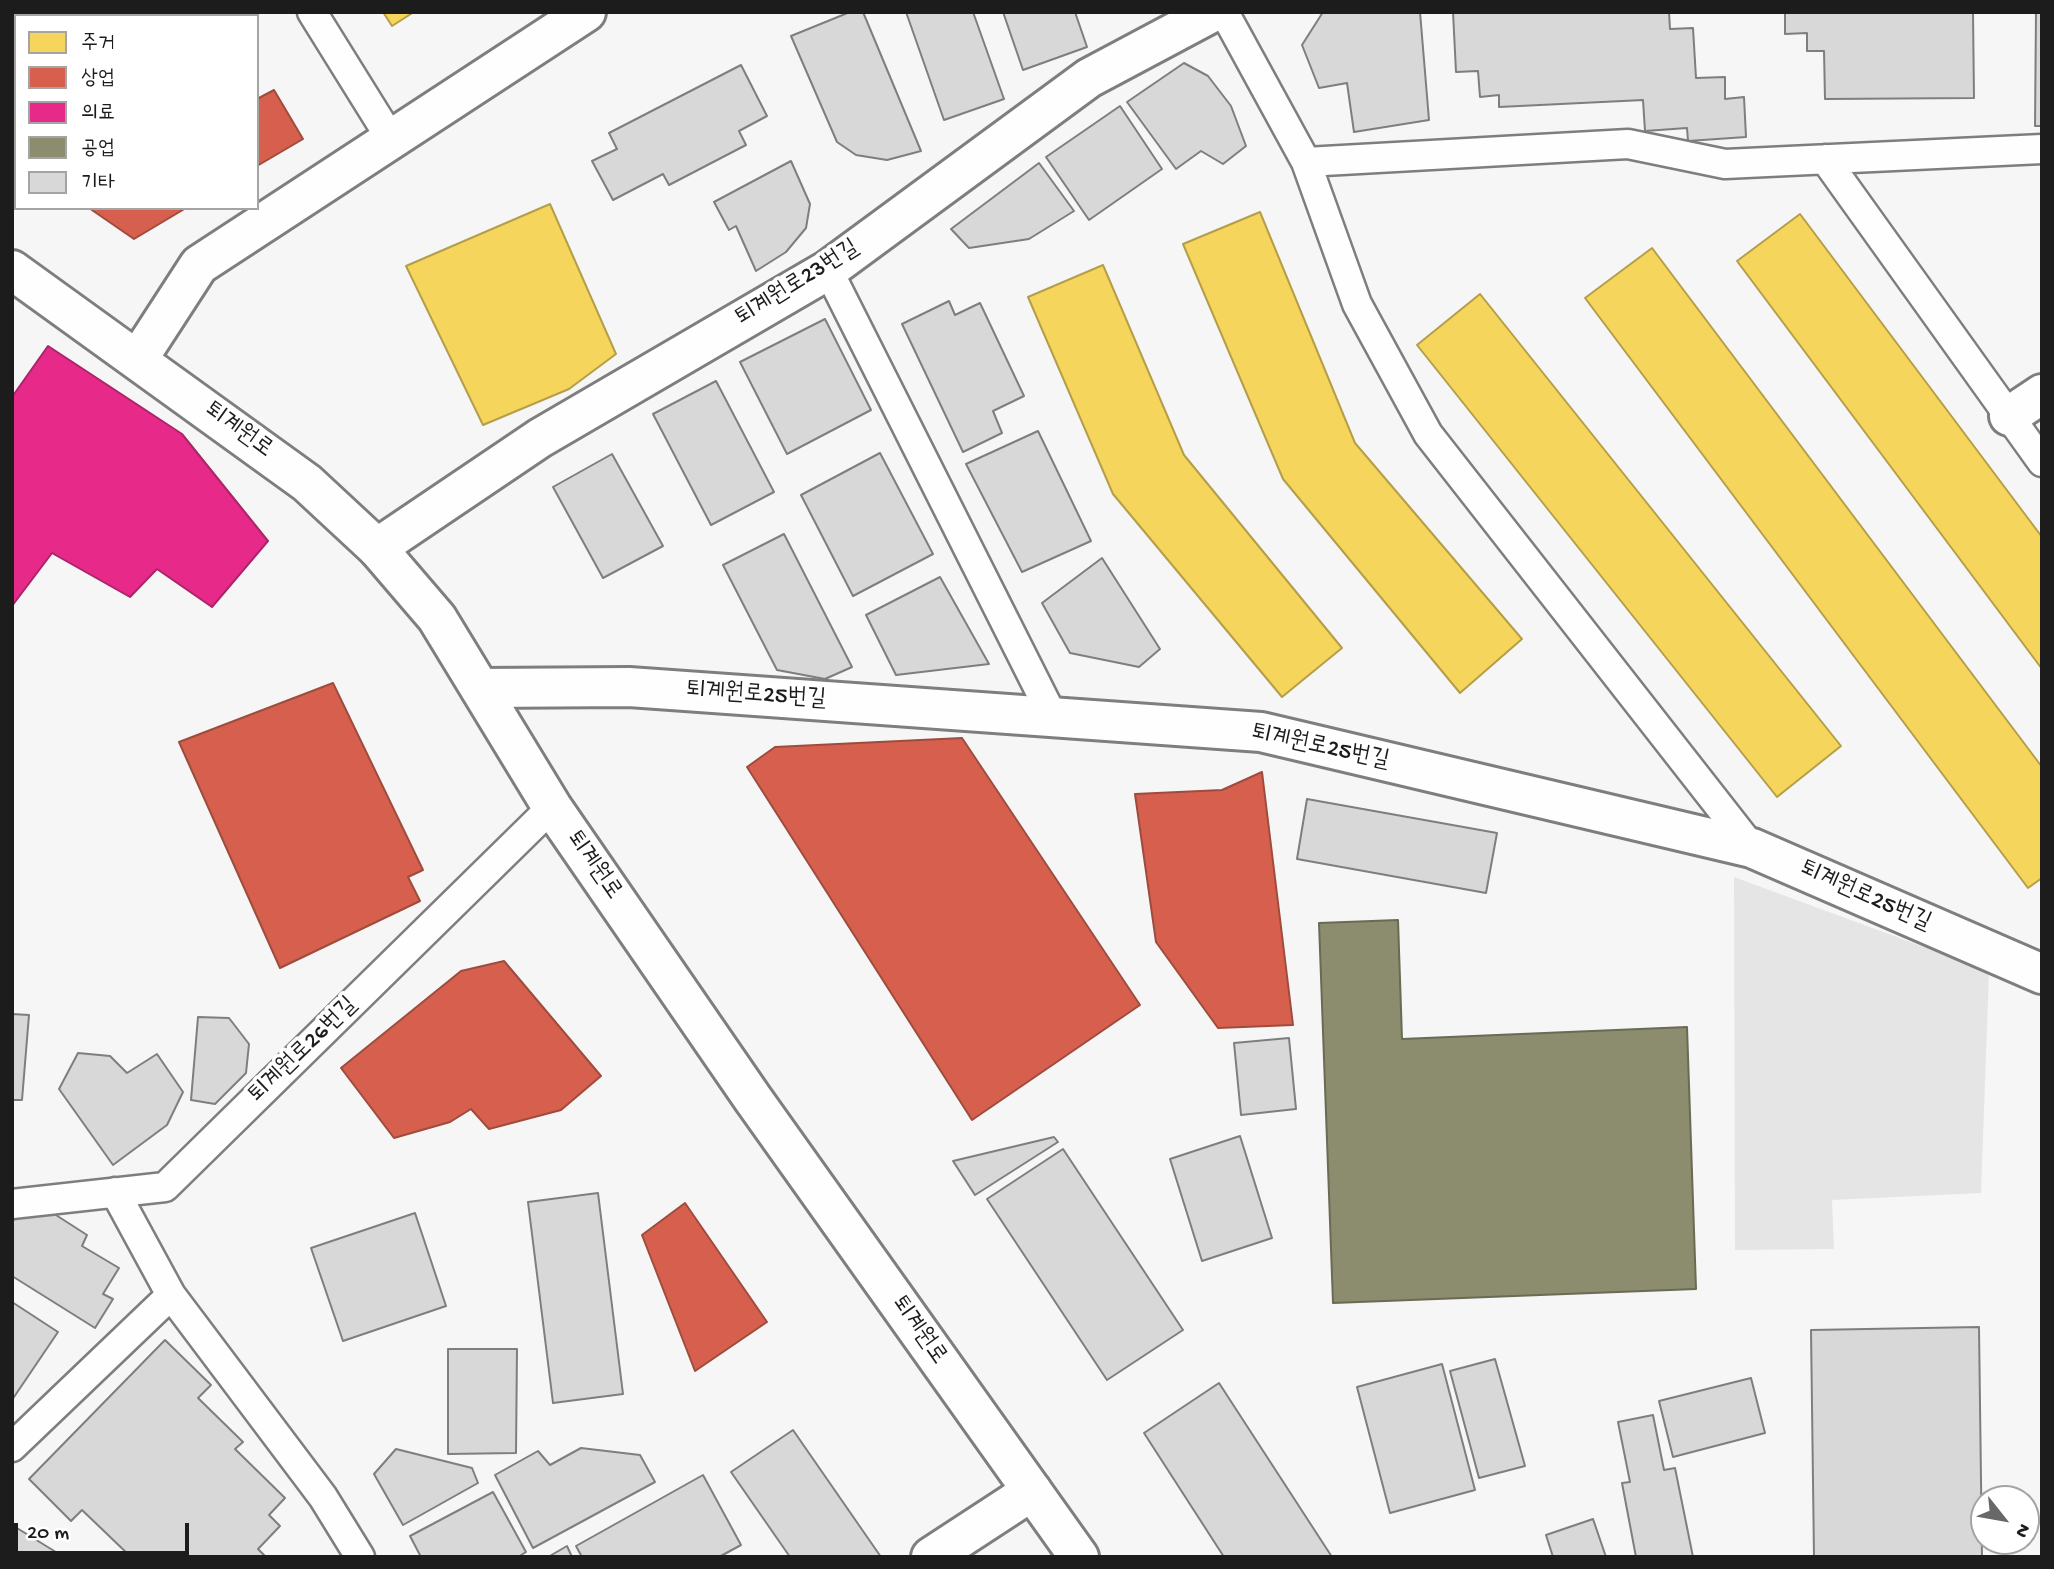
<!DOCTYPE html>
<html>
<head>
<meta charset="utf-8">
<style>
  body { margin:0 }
  #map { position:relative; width:2054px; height:1569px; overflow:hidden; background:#f6f6f6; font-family:"Gochi Hand","Poor Story",sans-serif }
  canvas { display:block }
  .frame { position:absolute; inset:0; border:14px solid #1c1c1c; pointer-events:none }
  .legend { position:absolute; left:14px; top:14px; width:245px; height:196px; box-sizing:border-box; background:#fff; border:2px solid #a4a4a4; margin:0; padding:9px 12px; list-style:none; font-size:21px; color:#1c1c1c }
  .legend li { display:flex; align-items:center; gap:14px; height:35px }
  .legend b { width:35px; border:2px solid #a4a4a4 }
  .north { position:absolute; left:1970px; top:1485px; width:70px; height:70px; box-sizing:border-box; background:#fff; border:2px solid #a4a4a4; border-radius:50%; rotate:121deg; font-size:19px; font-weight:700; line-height:28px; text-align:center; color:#1c1c1c }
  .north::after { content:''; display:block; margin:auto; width:24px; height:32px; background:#686868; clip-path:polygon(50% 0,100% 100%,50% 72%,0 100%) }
  .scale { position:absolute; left:14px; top:1523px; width:175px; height:32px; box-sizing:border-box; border:4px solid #1c1c1c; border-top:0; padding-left:9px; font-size:21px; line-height:24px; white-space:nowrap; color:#1c1c1c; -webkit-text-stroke:5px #fff; paint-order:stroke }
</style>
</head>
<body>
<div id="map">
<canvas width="2054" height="1569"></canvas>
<div class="frame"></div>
<ul class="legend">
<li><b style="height:19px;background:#f6d55c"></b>주거</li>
<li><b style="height:19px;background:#d6604d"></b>상업</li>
<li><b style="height:19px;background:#e7298a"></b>의료</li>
<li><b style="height:19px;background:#8c8c6e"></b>공업</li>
<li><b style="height:19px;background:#d8d8d8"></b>기타</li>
</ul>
<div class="north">N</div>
<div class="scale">20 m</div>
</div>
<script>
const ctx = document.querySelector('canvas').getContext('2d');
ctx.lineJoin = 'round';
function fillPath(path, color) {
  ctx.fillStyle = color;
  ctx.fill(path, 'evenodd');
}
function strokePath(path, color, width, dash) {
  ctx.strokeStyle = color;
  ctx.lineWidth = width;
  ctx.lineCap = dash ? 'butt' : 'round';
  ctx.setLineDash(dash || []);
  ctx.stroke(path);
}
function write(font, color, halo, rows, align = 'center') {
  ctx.font = font + ' "Gochi Hand","Poor Story",sans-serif';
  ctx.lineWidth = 7;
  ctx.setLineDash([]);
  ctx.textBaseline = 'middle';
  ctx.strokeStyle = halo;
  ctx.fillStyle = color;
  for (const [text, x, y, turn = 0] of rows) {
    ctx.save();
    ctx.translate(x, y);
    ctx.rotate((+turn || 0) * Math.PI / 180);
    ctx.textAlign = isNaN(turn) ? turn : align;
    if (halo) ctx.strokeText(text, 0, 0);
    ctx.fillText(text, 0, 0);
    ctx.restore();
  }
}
fillPath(new Path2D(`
  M 1734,877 L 1989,971 L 1981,1193 L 1832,1200 L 1834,1249 L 1735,1250 Z`), '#e5e5e5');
const homes = new Path2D(`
  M 383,12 L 414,12 L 392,26 Z
  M 550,204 L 616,354 L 569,389 L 483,425 L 406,266 Z
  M 1260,212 L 1355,443 L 1522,639 L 1460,693 L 1283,479 L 1183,244 Z
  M 1800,214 L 2042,537 L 2042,669 L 1737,261 Z
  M 1652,248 L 2042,767 L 2042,878 L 2028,888 L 1585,298 Z
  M 1103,265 L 1184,455 L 1342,648 L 1282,697 L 1113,494 L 1028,297 Z
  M 1480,294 L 1841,746 L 1777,797 L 1417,345 Z`);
fillPath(homes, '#f6d55c');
strokePath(homes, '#b59e49', 2);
const shops = new Path2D(`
  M 12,65 L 16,67 L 16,159 L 12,157 Z
  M 274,90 L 303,139 L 257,166 L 257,99 Z
  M 89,208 L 186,208 L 134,239 Z
  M 333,683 L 423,870 L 408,877 L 420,901 L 280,968 L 179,742 Z
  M 962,738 L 1140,1005 L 972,1120 L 747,767 L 775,747 Z
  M 1262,772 L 1293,1025 L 1218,1028 L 1156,942 L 1135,794 L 1222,790 Z
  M 504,961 L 601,1076 L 561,1110 L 489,1129 L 471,1109 L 450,1122 L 394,1138 L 341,1068 L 461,971 Z
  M 685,1203 L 767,1322 L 695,1371 L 642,1235 Z`);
fillPath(shops, '#d6604d');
strokePath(shops, '#9e4c3e', 2);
const health = new Path2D(`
  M 48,346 L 182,434 L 268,541 L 212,607 L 157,569 L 130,597 L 52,553 L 12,606 L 12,397 Z`);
fillPath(health, '#e7298a');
strokePath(health, '#aa2569', 2);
const industry = new Path2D(`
  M 1398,920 L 1402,1039 L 1687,1027 L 1696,1289 L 1333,1303 L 1319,923 Z`);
fillPath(industry, '#8c8c6e');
strokePath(industry, '#6a6a55', 2);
const building = new Path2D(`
  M 850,12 L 863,12 L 921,151 L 887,160 L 856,155 L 837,142 L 791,36 Z
  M 906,12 L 973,12 L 1004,99 L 944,120 Z
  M 1003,12 L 1075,12 L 1087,47 L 1023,70 Z
  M 1323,12 L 1420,12 L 1429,120 L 1354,132 L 1347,83 L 1319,88 L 1302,45 Z
  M 1453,12 L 1669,12 L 1670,29 L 1693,28 L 1696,78 L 1725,77 L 1725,99 L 1744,97 L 1746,137 L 1688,141 L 1687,128 L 1645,131 L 1643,100 L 1499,107 L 1499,95 L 1480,97 L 1478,71 L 1456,72 Z
  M 1785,12 L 1973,12 L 1974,98 L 1825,99 L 1824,51 L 1807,51 L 1807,33 L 1785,34 Z
  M 2036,12 L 2042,12 L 2042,126 L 2035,126 Z
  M 1184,63 L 1208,76 L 1231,106 L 1246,146 L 1223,164 L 1201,151 L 1176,169 L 1127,102 Z
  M 741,65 L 767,116 L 739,131 L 746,145 L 669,185 L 663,174 L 613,200 L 592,161 L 617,149 L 609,133 Z
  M 1120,106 L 1162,169 L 1089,220 L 1046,157 Z
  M 791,161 L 810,204 L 806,228 L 786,252 L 756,271 L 736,226 L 729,230 L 714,202 Z
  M 1039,163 L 1074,211 L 1029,239 L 969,248 L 951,229 Z
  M 949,301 L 955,315 L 980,303 L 1024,396 L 993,411 L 1002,433 L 963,452 L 902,324 Z
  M 825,319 L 871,410 L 787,454 L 740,362 Z
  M 716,381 L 774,492 L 711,525 L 653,414 Z
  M 1038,431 L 1091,541 L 1022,572 L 966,464 Z
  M 880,453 L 933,554 L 853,596 L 801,495 Z
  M 612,454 L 663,546 L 603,578 L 553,487 Z
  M 784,534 L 852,667 L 825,679 L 777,670 L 723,565 Z
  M 1102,558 L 1160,649 L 1139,667 L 1070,653 L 1042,603 Z
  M 940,577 L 989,664 L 896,675 L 866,615 Z
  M 1307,799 L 1497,833 L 1486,893 L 1297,859 Z
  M 12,1014 L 29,1015 L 22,1100 L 12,1100 Z
  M 198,1017 L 229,1018 L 249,1044 L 246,1073 L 215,1104 L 191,1100 Z
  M 1289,1038 L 1296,1109 L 1241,1115 L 1234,1043 Z
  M 78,1053 L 110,1056 L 127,1073 L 157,1054 L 183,1092 L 167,1125 L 113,1165 L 59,1089 Z
  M 1240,1136 L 1272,1238 L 1202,1261 L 1170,1159 Z
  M 1054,1137 L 1058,1142 L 975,1195 L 953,1161 Z
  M 1063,1149 L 1183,1330 L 1107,1380 L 987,1199 Z
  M 598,1193 L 623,1394 L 553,1403 L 528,1202 Z
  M 45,1208 L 87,1235 L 82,1246 L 119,1268 L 103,1294 L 113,1299 L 95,1328 L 12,1276 L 12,1220 Z
  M 415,1213 L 446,1306 L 343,1341 L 311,1248 Z
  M 12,1302 L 58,1332 L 12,1400 Z
  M 1979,1327 L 1982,1557 L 1814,1557 L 1811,1330 Z
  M 165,1340 L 211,1385 L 198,1398 L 243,1442 L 235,1449 L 285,1498 L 269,1515 L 280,1526 L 258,1549 L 266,1557 L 131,1557 L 82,1510 L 71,1521 L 29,1479 Z
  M 448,1349 L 517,1349 L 516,1453 L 448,1454 Z
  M 1495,1359 L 1525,1466 L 1479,1478 L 1450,1371 Z
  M 1442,1364 L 1475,1490 L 1390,1513 L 1357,1387 Z
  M 1751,1378 L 1765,1433 L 1673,1457 L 1659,1401 Z
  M 1219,1383 L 1332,1557 L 1224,1557 L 1144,1433 Z
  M 1653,1415 L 1664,1470 L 1675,1468 L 1693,1557 L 1636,1557 L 1622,1483 L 1630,1482 L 1618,1422 Z
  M 793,1430 L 881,1557 L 790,1557 L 731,1472 Z
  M 581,1448 L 640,1455 L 655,1482 L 533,1548 L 495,1475 L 538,1451 L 550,1465 Z
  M 396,1449 L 472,1468 L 478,1483 L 403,1525 L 374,1474 Z
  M 703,1475 L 741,1545 L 719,1557 L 582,1557 L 576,1546 Z
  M 493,1492 L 526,1552 L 518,1557 L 421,1557 L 410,1536 Z
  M 1593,1519 L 1606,1557 L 1553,1557 L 1546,1535 Z
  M 12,1525 L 64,1557 L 12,1557 Z
  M 567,1546 L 572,1557 L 548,1557 Z`);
fillPath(building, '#d8d8d8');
strokePath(building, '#7e7e7e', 2);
const lane = new Path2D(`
  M 312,12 L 391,139
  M 1224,12 L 1306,162 L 1628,144 L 1725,164 L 2042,149
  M 1825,159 L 2042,462
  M 1306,162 L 1357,304 L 1428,434 L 1752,848
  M 828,270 L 1053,717
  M 115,1192 L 171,1295 L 323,1497 L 360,1557
  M 12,1204 L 165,1187 L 552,807
  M 12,1447 L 171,1295`);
const street = new Path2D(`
  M 138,359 L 199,265 L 586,12
  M 2009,416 L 2042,394
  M 377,548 L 540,438 L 828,270 L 1089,78 L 1213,12
  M 480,688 L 629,687 L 1261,732 L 1752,848 L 2042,974
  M 931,1557 L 1032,1491`);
const secondary = new Path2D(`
  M 12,270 L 307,483 L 377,548 L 437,618 L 552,807 L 753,1099 L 1079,1557`);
strokePath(lane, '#7e7e7e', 33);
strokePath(street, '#7e7e7e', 44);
strokePath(secondary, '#7e7e7e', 44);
strokePath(lane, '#fefefe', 28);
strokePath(street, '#fefefe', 38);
strokePath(secondary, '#fefefe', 38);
write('24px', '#1c1c1c', '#fff', [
  ["퇴계원로23번길",798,284,-32],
  ["퇴계원로",238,431,36],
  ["퇴계원로25번길",756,696,4],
  ["퇴계원로25번길",1320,748,12],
  ["퇴계원로",593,866,55],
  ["퇴계원로25번길",1865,897,24],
  ["퇴계원로26번길",304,1051,-44],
  ["퇴계원로",918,1331,55]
]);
</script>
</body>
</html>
